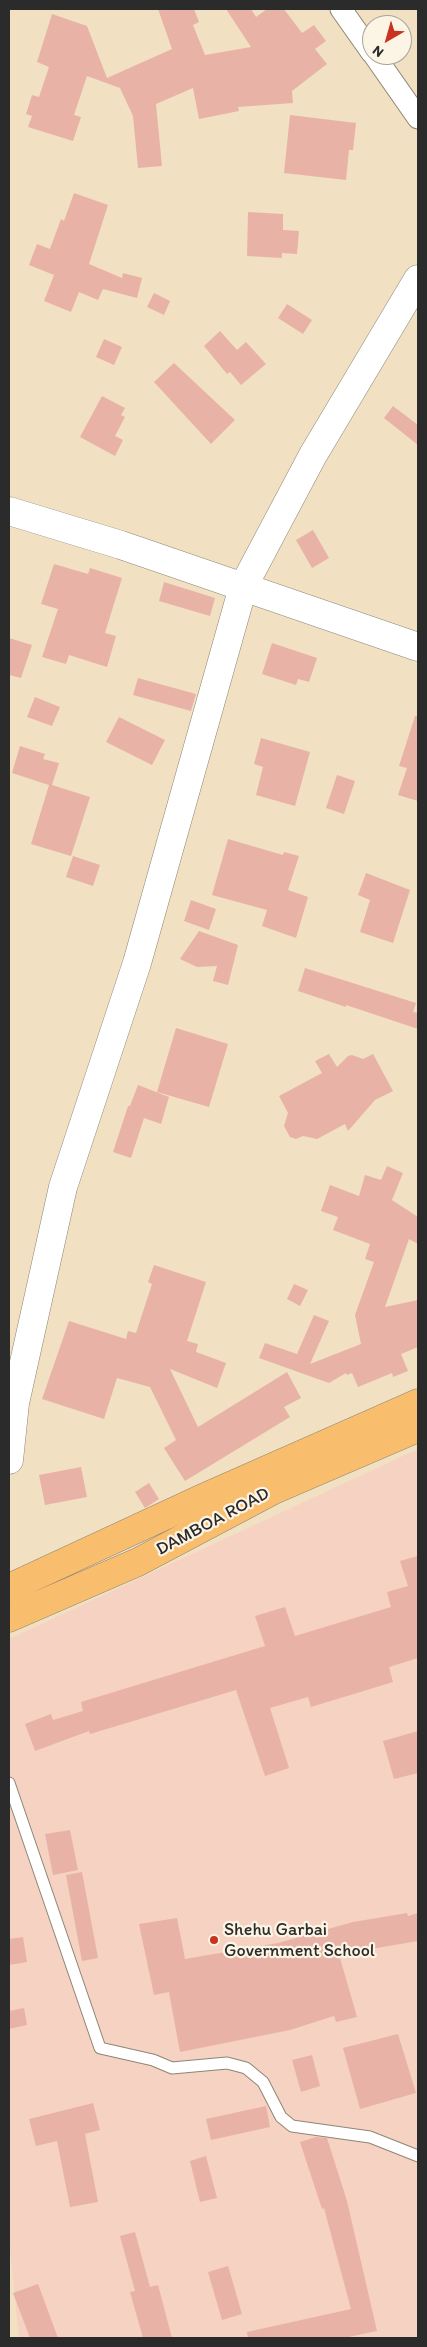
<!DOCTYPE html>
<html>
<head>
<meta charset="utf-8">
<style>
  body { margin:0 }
  #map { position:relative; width:427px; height:2347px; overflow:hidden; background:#f1e0c1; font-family:Itim,sans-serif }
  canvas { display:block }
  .frame { position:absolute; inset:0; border:10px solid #2b2b2b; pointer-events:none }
  .north { position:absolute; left:362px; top:15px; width:50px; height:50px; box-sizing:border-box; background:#fcf5e5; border:1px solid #a8a49b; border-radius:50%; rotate:218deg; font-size:14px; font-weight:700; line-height:20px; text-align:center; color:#2b2b2b }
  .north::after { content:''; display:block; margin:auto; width:18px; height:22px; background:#c8321e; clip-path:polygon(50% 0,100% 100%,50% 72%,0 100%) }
</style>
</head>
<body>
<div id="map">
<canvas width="427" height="2347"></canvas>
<div class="frame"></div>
<div class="north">N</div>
</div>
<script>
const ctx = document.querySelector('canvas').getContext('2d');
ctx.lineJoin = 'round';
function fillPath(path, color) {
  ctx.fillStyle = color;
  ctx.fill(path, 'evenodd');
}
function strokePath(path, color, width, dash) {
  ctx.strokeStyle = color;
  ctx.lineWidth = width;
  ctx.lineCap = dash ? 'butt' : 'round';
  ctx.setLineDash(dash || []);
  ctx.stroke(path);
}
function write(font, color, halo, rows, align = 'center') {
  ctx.font = font + ' Itim,sans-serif';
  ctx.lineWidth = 4.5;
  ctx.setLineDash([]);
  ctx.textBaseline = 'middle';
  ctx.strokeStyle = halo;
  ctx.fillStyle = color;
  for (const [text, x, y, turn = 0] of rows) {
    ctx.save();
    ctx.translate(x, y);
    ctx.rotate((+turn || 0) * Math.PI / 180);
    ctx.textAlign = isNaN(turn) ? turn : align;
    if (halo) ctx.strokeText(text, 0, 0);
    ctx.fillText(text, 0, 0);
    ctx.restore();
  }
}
fillPath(new Path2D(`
  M 418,1449 L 418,2338 L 19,2338 L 9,2241 L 9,1639 Z`), '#f6d2c3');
fillPath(new Path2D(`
  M 158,9 L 194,9 L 199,22 L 193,25 L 205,55 L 251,47 L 226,9 L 251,9 L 256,17 L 267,9 L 284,9 L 302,33 L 314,25 L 326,41 L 315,49 L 327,64 L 292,91 L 293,103 L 238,107 L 239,111 L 199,119 L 193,88 L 156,104 L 162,166 L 138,168 L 133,116 L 120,88 L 87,76 L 74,115 L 81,117 L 73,141 L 28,127 L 32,116 L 26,114 L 32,95 L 39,97 L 49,67 L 37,62 L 52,14 L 87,26 L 107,78 L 172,49 Z
  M 290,115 L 356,123 L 353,150 L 349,150 L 346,180 L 284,173 Z
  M 74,193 L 108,205 L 89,264 L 122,278 L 123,273 L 142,278 L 137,298 L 103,289 L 98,300 L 79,292 L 71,312 L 44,301 L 54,275 L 29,265 L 37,244 L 50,249 L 61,219 L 64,221 Z
  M 248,212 L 283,214 L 283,230 L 299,231 L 297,254 L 282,253 L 282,258 L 247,256 Z
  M 154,293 L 170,301 L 164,315 L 147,307 Z
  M 287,304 L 312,320 L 303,334 L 278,318 Z
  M 220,331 L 237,350 L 246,342 L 266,364 L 241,385 L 230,372 L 227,374 L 204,346 Z
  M 104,339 L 122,347 L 114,365 L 96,357 Z
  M 174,363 L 235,420 L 211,444 L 154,382 Z
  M 102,396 L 125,408 L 121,415 L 125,417 L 115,436 L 123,440 L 115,456 L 80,437 Z
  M 393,406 L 418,425 L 418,445 L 384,418 Z
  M 313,530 L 329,558 L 312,568 L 296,540 Z
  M 54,564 L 88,574 L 90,568 L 122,578 L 105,633 L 116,636 L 107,667 L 69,655 L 66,664 L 42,657 L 58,609 L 41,604 Z
  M 164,582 L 215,598 L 210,616 L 159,601 Z
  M 9,638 L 32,645 L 21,678 L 9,675 Z
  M 272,643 L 317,658 L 309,682 L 298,679 L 296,685 L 262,674 Z
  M 138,678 L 196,694 L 191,711 L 133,695 Z
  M 35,697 L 60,707 L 52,726 L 27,717 Z
  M 415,716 L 418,716 L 418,801 L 398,795 L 407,768 L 399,766 Z
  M 119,717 L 165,740 L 152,765 L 106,742 Z
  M 261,738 L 310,752 L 295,806 L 256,795 L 263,767 L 254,764 Z
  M 20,746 L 45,754 L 43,759 L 59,763 L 52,785 L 90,797 L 71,856 L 31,844 L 49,785 L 12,773 Z
  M 337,775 L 355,781 L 344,814 L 326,808 Z
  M 228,839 L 283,855 L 284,852 L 299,856 L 288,890 L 308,897 L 296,938 L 262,926 L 267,910 L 212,895 Z
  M 73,856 L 100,865 L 93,886 L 66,877 Z
  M 366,873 L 410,890 L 393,943 L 360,932 L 370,900 L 358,895 Z
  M 191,900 L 216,909 L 209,930 L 184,921 Z
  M 199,931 L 238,945 L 228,985 L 213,981 L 217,966 L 197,967 L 180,959 Z
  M 305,968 L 416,1003 L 413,1012 L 418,1013 L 418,1029 L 346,1005 L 346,1007 L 298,991 Z
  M 176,1028 L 228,1044 L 209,1107 L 157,1092 Z
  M 329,1054 L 337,1067 L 348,1056 L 352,1055 L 363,1059 L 373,1054 L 393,1091 L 375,1100 L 348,1131 L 345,1124 L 317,1139 L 303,1136 L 296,1139 L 290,1137 L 284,1126 L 288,1113 L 279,1096 L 322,1073 L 315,1061 Z
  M 138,1085 L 169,1097 L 161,1124 L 144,1118 L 131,1158 L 113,1152 L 128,1106 L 130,1106 Z
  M 387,1166 L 403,1173 L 392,1200 L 418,1217 L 418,1244 L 409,1239 L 385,1307 L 418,1300 L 418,1347 L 401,1354 L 408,1371 L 393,1377 L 392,1373 L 358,1387 L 352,1373 L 347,1375 L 346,1373 L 329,1383 L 259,1358 L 265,1343 L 297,1354 L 314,1315 L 329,1321 L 310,1364 L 361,1344 L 355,1315 L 374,1262 L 365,1259 L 370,1244 L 333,1230 L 338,1217 L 321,1211 L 330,1185 L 359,1196 L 365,1175 L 381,1180 Z
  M 154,1265 L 206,1282 L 187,1341 L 198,1344 L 196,1352 L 226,1363 L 217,1388 L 170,1369 L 198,1427 L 287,1372 L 301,1398 L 284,1407 L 290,1417 L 185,1481 L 164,1448 L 176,1440 L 150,1387 L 117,1378 L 104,1419 L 42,1399 L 69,1321 L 126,1339 L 128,1331 L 136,1333 L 152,1284 L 148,1282 Z
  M 294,1284 L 308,1290 L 300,1306 L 287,1299 Z
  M 81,1467 L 87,1497 L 45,1505 L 39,1475 Z
  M 149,1483 L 159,1499 L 145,1508 L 135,1492 Z
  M 418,1556 L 418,1658 L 389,1667 L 393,1682 L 311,1707 L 308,1697 L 270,1708 L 289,1768 L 265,1776 L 236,1690 L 90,1734 L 89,1731 L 35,1751 L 25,1724 L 51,1714 L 53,1720 L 83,1711 L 81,1702 L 265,1646 L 255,1616 L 285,1607 L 295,1636 L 391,1607 L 387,1592 L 408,1586 L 400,1561 Z
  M 418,1731 L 418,1773 L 394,1779 L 383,1741 Z
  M 70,1830 L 78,1870 L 53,1875 L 45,1834 Z
  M 82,1872 L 98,1958 L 82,1961 L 66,1875 Z
  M 407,1913 L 408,1916 L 418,1913 L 418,1941 L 342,1954 L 343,1957 L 340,1958 L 357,2017 L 336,2022 L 334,2016 L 290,2030 L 180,2052 L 169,1992 L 154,1995 L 139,1924 L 177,1918 L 185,1959 L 278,1943 L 353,1922 Z
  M 23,1937 L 27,1962 L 9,1965 L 9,1939 Z
  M 24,2008 L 27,2025 L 9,2029 L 9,2011 Z
  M 398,2034 L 416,2093 L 360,2109 L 343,2048 Z
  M 312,2055 L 320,2086 L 301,2092 L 292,2060 Z
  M 93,2103 L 100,2130 L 85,2134 L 98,2202 L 70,2207 L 57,2141 L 36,2146 L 29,2119 Z
  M 266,2106 L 270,2127 L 211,2140 L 206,2119 Z
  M 316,2137 L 327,2138 L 347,2201 L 377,2331 L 344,2338 L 248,2338 L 247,2332 L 351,2309 L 324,2208 L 322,2209 L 300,2142 Z
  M 206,2156 L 217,2198 L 200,2202 L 190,2161 Z
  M 135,2232 L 150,2287 L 158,2285 L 172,2338 L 143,2338 L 130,2292 L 135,2291 L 120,2236 Z
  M 228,2266 L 242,2314 L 222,2320 L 208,2272 Z
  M 38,2284 L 58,2338 L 30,2338 L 13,2293 Z`), '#e8b3a6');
const service = new Path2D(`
  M 9,1783 L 100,2048 L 153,2060 L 172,2068 L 227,2063 L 246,2068 L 263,2082 L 281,2117 L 292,2126 L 370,2137 L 418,2156`);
const minor = new Path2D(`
  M 341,9 L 372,53
  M 374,55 L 418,118`);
const tertiary = new Path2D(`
  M 9,511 L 121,545 L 418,647
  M 9,1460 L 15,1403 L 63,1187 L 137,963 L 243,587 L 313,455 L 418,279`);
const primary = new Path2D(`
  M 9,1588 L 203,1498 L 418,1403
  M 9,1618 L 138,1562 L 274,1490 L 418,1428`);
strokePath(service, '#8e8676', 13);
strokePath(minor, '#8e8676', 23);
strokePath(tertiary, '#8e8676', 29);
strokePath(primary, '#8e8676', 29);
strokePath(service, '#fff', 11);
strokePath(minor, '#fff', 21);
strokePath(tertiary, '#fff', 28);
strokePath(primary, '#f9be6d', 28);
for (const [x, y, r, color] of [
  [214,1940,5,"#c8321e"]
]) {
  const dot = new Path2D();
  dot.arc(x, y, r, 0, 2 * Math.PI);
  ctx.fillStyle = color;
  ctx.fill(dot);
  strokePath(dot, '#fcf5e5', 2);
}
write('18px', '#2b2b2b', '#fcf5e5', [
  ["DAMBOA ROAD",213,1522,-28]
]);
write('18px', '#2b2b2b', '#fcf5e5', [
  ["Shehu Garbai",224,1930],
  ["Government School",224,1951]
], 'left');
</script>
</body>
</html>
